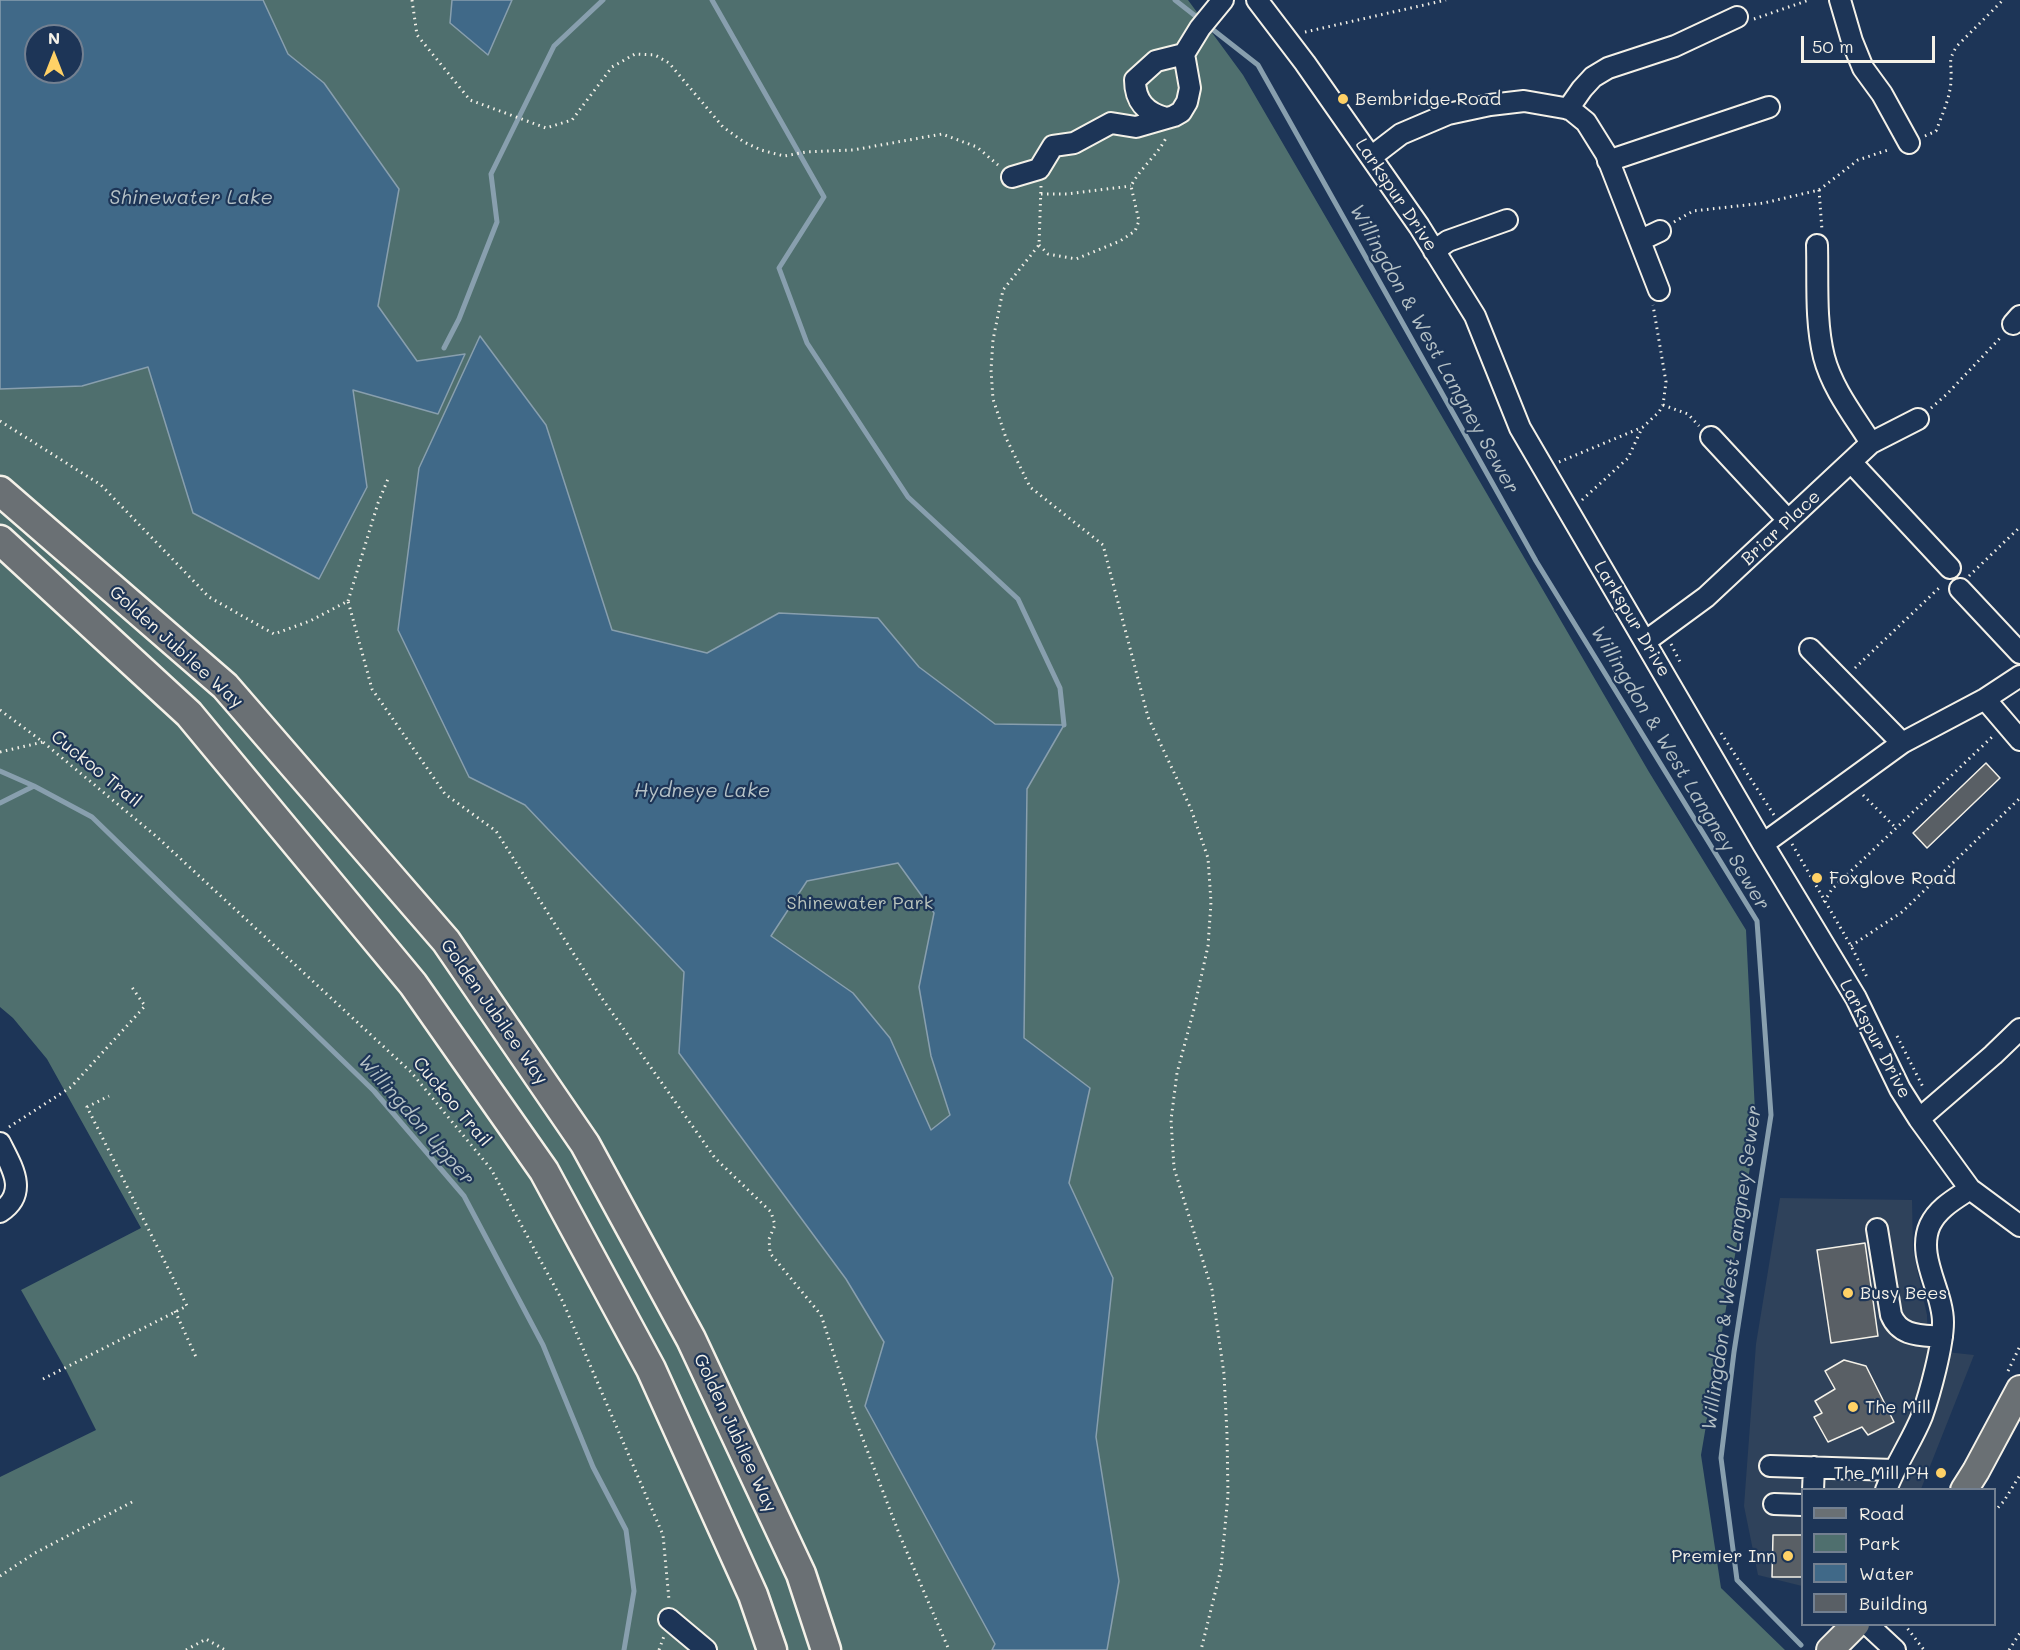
<!DOCTYPE html>
<html>
<head>
<meta charset="utf-8">
<style>
  body { margin:0 }
  #map { position:relative; width:2020px; height:1650px; overflow:hidden; background:#1d3557; font-family:Mali,sans-serif }
  canvas { display:block }
  .legend { position:absolute; left:1801px; top:1488px; width:195px; height:138px; box-sizing:border-box; background:#1d3557; border:2px solid #738091; margin:0; padding:8px 10px; list-style:none; font-size:18px; color:#f4f1e8 }
  .legend li { display:flex; align-items:center; gap:12px; height:30px }
  .legend b { width:30px; border:2px solid #738091 }
  .north { position:absolute; left:24px; top:24px; width:60px; height:60px; box-sizing:border-box; background:#1d3557; border:2px solid #738091; border-radius:50%; rotate:0deg; font-size:16px; font-weight:700; line-height:24px; text-align:center; color:#f4f1e8 }
  .north::after { content:''; display:block; margin:auto; width:21px; height:27px; background:#ffd166; clip-path:polygon(50% 0,100% 100%,50% 72%,0 100%) }
  .scale { position:absolute; left:1801px; top:36px; width:134px; height:27px; box-sizing:border-box; border:3px solid #f4f1e8; border-top:0; padding-left:8px; font-size:18px; line-height:21px; white-space:nowrap; color:#f4f1e8; -webkit-text-stroke:4px #1d3557; paint-order:stroke }
</style>
</head>
<body>
<div id="map">
<canvas width="2020" height="1650"></canvas>
<ul class="legend">
<li><b style="height:8px;background:#6a7074"></b>Road</li>
<li><b style="height:16px;background:#4f6f6e"></b>Park</li>
<li><b style="height:16px;background:#406988"></b>Water</li>
<li><b style="height:16px;background:#595f65"></b>Building</li>
</ul>
<div class="north">N</div>
<div class="scale">50 m</div>
</div>
<script>
const ctx = document.querySelector('canvas').getContext('2d');
ctx.lineJoin = 'round';
function fillPath(path, color) {
  ctx.fillStyle = color;
  ctx.fill(path, 'evenodd');
}
function strokePath(path, color, width, dash) {
  ctx.strokeStyle = color;
  ctx.lineWidth = width;
  ctx.lineCap = dash ? 'butt' : 'round';
  ctx.setLineDash(dash || []);
  ctx.stroke(path);
}
function write(font, color, halo, rows, align = 'center') {
  ctx.font = font + ' Mali,sans-serif';
  ctx.lineWidth = 4.5;
  ctx.setLineDash([]);
  ctx.textBaseline = 'middle';
  ctx.strokeStyle = halo;
  ctx.fillStyle = color;
  for (const [text, x, y, turn = 0] of rows) {
    ctx.save();
    ctx.translate(x, y);
    ctx.rotate((+turn || 0) * Math.PI / 180);
    ctx.textAlign = isNaN(turn) ? turn : align;
    if (halo) ctx.strokeText(text, 0, 0);
    ctx.fillText(text, 0, 0);
    ctx.restore();
  }
}
fillPath(new Path2D(`
  M 1780,1198 L 1912,1200 L 1913,1251 L 1927,1315 L 1928,1350 L 1974,1355 L 1921,1489 L 1802,1490 L 1802,1586 L 1758,1575 L 1744,1506 L 1756,1344 Z`), '#2f425b');
fillPath(new Path2D(`
  M 0,0 L 1188,0 L 1243,75 L 1649,772 L 1746,930 L 1756,1132 L 1701,1455 L 1721,1588 L 1785,1650 L 0,1650 L 0,1477 L 96,1430 L 66,1370 L 21,1290 L 141,1228 L 47,1059 L 13,1018 L 0,1007 ZM 36,36 L 72,36 L 72,72 L 36,72 Z`), '#4f6f6e');
const water = new Path2D(`
  M 0,0 L 263,0 L 288,54 L 324,83 L 399,189 L 378,306 L 417,361 L 465,354 L 438,414 L 353,390 L 367,487 L 319,579 L 193,513 L 148,367 L 82,386 L 0,389 ZM 36,36 L 72,36 L 72,72 L 36,72 Z
  M 452,0 L 512,0 L 488,55 L 450,23 Z
  M 480,336 L 546,425 L 612,630 L 707,653 L 779,613 L 878,618 L 919,667 L 995,724 L 1064,725 L 1027,789 L 1024,1038 L 1090,1088 L 1069,1183 L 1113,1278 L 1096,1437 L 1119,1581 L 1107,1650 L 992,1650 L 995,1644 L 865,1406 L 884,1342 L 846,1279 L 679,1053 L 684,972 L 525,805 L 469,777 L 398,630 L 419,468 ZM 898,863 L 934,913 L 919,987 L 931,1056 L 950,1115 L 931,1130 L 890,1038 L 853,993 L 771,936 L 807,881 Z`);
fillPath(water, '#406988');
strokePath(water, '#889fae', 1.5);
strokePath(new Path2D(`
  M 712,0 L 824,197 L 779,268 L 807,343 L 908,497 L 1018,599 L 1060,688 L 1064,725
  M 1175,0 L 1258,65 L 1536,561 L 1757,921 L 1771,1115 L 1734,1352 L 1721,1458 L 1737,1580 L 1801,1645
  M 444,348 L 459,319 L 497,222 L 491,174 L 554,46 L 603,0
  M 0,771 L 34,786 L 92,817 L 374,1091 L 464,1196 L 543,1345 L 593,1467 L 626,1530 L 634,1591 L 624,1650
  M 0,803 L 34,786`), '#889fae', 5);
const building = new Path2D(`
  M 1986,763 L 2000,778 L 1927,848 L 1913,833 Z
  M 1865,1243 L 1878,1336 L 1831,1343 L 1817,1250 Z
  M 1844,1360 L 1866,1366 L 1894,1422 L 1868,1435 L 1862,1427 L 1828,1442 L 1814,1417 L 1822,1413 L 1815,1401 L 1835,1389 L 1825,1371 Z
  M 1773,1535 L 1803,1535 L 1803,1577 L 1772,1577 Z`);
fillPath(building, '#595f65');
strokePath(building, '#f4f1e8', 1.5);
const minor = new Path2D(`
  M 1257,0 L 1305,63 L 1419,226 L 1475,316 L 1520,428 L 1763,844 L 1856,998 L 1900,1089 L 1919,1119 L 1970,1189 L 2020,1226
  M 1840,0 L 1852,41 L 1863,68 L 1882,94 L 1909,143
  M 1568,109 L 1582,89 L 1593,77 L 1608,68 L 1675,46 L 1737,17
  M 1166,118 C 1146,113 1135,101 1135,80 L 1156,61 L 1184,54 L 1200,28 L 1223,0
  M 1371,157 L 1401,134 L 1448,114 L 1490,105 L 1524,101 L 1570,109 L 1586,122 L 1606,154 L 1659,290
  M 1608,161 L 1769,107
  M 1012,177 L 1039,169 L 1053,146 L 1074,143 L 1111,123 L 1136,127 L 1174,116 L 1181,112 L 1187,102 L 1190,88 L 1184,54
  M 1641,240 L 1660,231
  M 1817,245 C 1818,281 1815,321 1824,357 C 1832,388 1854,416 1871,443
  M 1434,251 L 1448,241 L 1507,220
  M 2013,324 L 2020,316
  M 1711,437 L 1788,520
  M 1851,462 L 1950,568
  M 1960,589 L 2020,653
  M 1646,641 L 1706,597 L 1871,443 L 1918,419
  M 1810,649 L 1902,743
  M 1985,699 L 2020,740
  M 1763,844 L 1902,743 L 1985,699 L 2020,676
  M 1919,1119 L 1993,1055 L 2020,1029
  M 0,1143 C 12,1167 29,1193 0,1212
  M 1877,1229 L 1891,1315 C 1900,1337 1921,1335 1942,1337
  M 1770,1466 L 1893,1470
  M 1813,1490 L 1814,1467
  M 1886,1490 C 1896,1463 1912,1441 1922,1416 C 1930,1393 1943,1346 1943,1322 C 1943,1291 1916,1256 1930,1225 C 1938,1208 1955,1199 1970,1189
  M 1774,1504 L 1802,1505
  M 669,1619 L 706,1650
  M 1867,1624 L 1895,1650`);
const major = new Path2D(`
  M 1964,1490 L 1976,1471 L 2020,1389
  M 1830,1650 L 1856,1624`);
const highway = new Path2D(`
  M 0,491 L 225,686 L 446,941 L 585,1144 L 691,1339 L 801,1574 L 826,1650
  M 0,540 L 189,714 L 413,984 L 544,1171 L 651,1369 L 753,1595 L 772,1650`);
strokePath(minor, '#f4f1e8', 24);
strokePath(major, '#f4f1e8', 30);
strokePath(highway, '#f4f1e8', 33);
strokePath(new Path2D(`
  M 412,0 L 417,35 L 470,100 L 546,128 L 572,120 L 612,67 L 635,54 L 655,55 L 669,63 L 723,127 L 744,142 L 761,150 L 784,156 L 806,152 L 853,150 L 942,134 L 977,147 L 998,165
  M 1754,19 L 1809,0
  M 1305,32 L 1446,0
  M 1925,136 L 1936,131 C 1942,115 1951,96 1951,79 C 1952,62 1947,62 1957,46 L 2003,0
  M 1041,186 L 1039,245 L 1003,290 L 993,340 L 991,370 L 993,399 L 1006,438 L 1030,487 L 1103,545 L 1148,717 L 1191,809 L 1208,858 L 1211,902 L 1208,946 L 1194,1009 L 1177,1073 L 1171,1120 L 1174,1168 L 1212,1290 L 1224,1374 L 1227,1434 L 1228,1495 L 1221,1569 L 1201,1650
  M 1819,190 L 1822,230
  M 1041,194 L 1067,194 L 1131,186
  M 1674,222 L 1693,211 L 1764,203 L 1819,190 L 1858,160 L 1891,149
  M 1039,245 L 1048,254 L 1076,259 L 1120,241 L 1135,231 L 1139,221 L 1131,186 C 1141,167 1156,157 1166,138
  M 1663,405 L 1688,414 L 1699,426
  M 1931,408 L 1947,394 L 2002,336
  M 0,421 L 101,485 L 209,597 L 274,634 L 310,621 L 348,601 L 372,689 L 445,794 L 496,831 L 601,997 L 715,1158 L 771,1212 L 775,1225 L 769,1239 L 770,1253 L 821,1315 L 854,1416 L 900,1536 L 949,1650
  M 1559,462 L 1643,427 L 1659,412 L 1663,405 L 1666,382 L 1653,305
  M 1582,500 L 1628,458 L 1642,428
  M 1969,576 L 2020,527
  M 348,601 L 378,503 L 388,479
  M 1671,644 L 1680,662
  M 1855,668 L 1941,586
  M 0,710 L 43,742 L 157,837 L 411,1072 L 491,1169 L 563,1302 L 663,1535 L 669,1600
  M 1721,733 L 1774,815
  M 0,752 L 43,742
  M 1863,795 L 1896,828
  M 1792,844 L 1851,946 L 1868,979
  M 1824,902 L 1832,889 L 1993,736
  M 1851,946 L 1902,912 L 2020,798
  M 1897,1036 L 1924,1089
  M 9,1127 L 71,1087 L 145,1006 L 131,986
  M 175,1311 L 196,1357
  M 2008,1371 L 2020,1346
  M 43,1379 L 187,1306 L 87,1107 L 109,1096
  M 1994,1512 L 2004,1501 L 2020,1475
  M 0,1576 L 35,1553 L 134,1501
  M 1904,1624 L 1924,1650
  M 186,1650 L 206,1639 L 225,1650
  M 659,1650 L 664,1636
  M 2009,1650 L 2020,1633`), '#f4f1e8', 3, [1.5, 4.5]);
strokePath(minor, '#1d3557', 20);
strokePath(major, '#6a7074', 26);
strokePath(highway, '#6a7074', 28);
for (const [x, y, r, color] of [
  [1343,99,6,"#ffd166"],
  [1817,878,6,"#ffd166"],
  [1848,1293,6,"#ffd166"],
  [1853,1407,6,"#ffd166"],
  [1941,1473,6,"#ffd166"],
  [1788,1556,6,"#ffd166"]
]) {
  const dot = new Path2D();
  dot.arc(x, y, r, 0, 2 * Math.PI);
  ctx.fillStyle = color;
  ctx.fill(dot);
  strokePath(dot, '#1d3557', 2);
}
write('18px', '#f4f1e8', '#1d3557', [
  ["Bembridge Road",1355,99],
  ["Foxglove Road",1829,878],
  ["Busy Bees",1860,1293],
  ["The Mill",1865,1407],
  ["The Mill PH",1929,1473,"right"],
  ["Premier Inn",1776,1556,"right"]
], 'left');
write('18px', '#f4f1e8', '#1d3557', [
  ["Larkspur Drive",1396,195,56],
  ["Briar Place",1781,528,-43],
  ["Larkspur Drive",1632,619,59],
  ["Golden Jubilee Way",176,647,42],
  ["Cuckoo Trail",96,769,39],
  ["Golden Jubilee Way",494,1012,55],
  ["Larkspur Drive",1875,1039,62],
  ["Cuckoo Trail",452,1102,50],
  ["Golden Jubilee Way",735,1433,65]
]);
write('18px', '#bac4bd', '#1d3557', [
  ["Shinewater Park",860,903]
]);
write('italic 20px', '#b5c1c6', '#1d3557', [
  ["Shinewater Lake",191,198],
  ["Willingdon & West Langney Sewer",1434,349,61],
  ["Willingdon & West Langney Sewer",1680,768,59],
  ["Hydneye Lake",702,791],
  ["Willingdon Upper",416,1120,49],
  ["Willingdon & West Langney Sewer",1732,1268,-82]
]);
</script>
</body>
</html>
